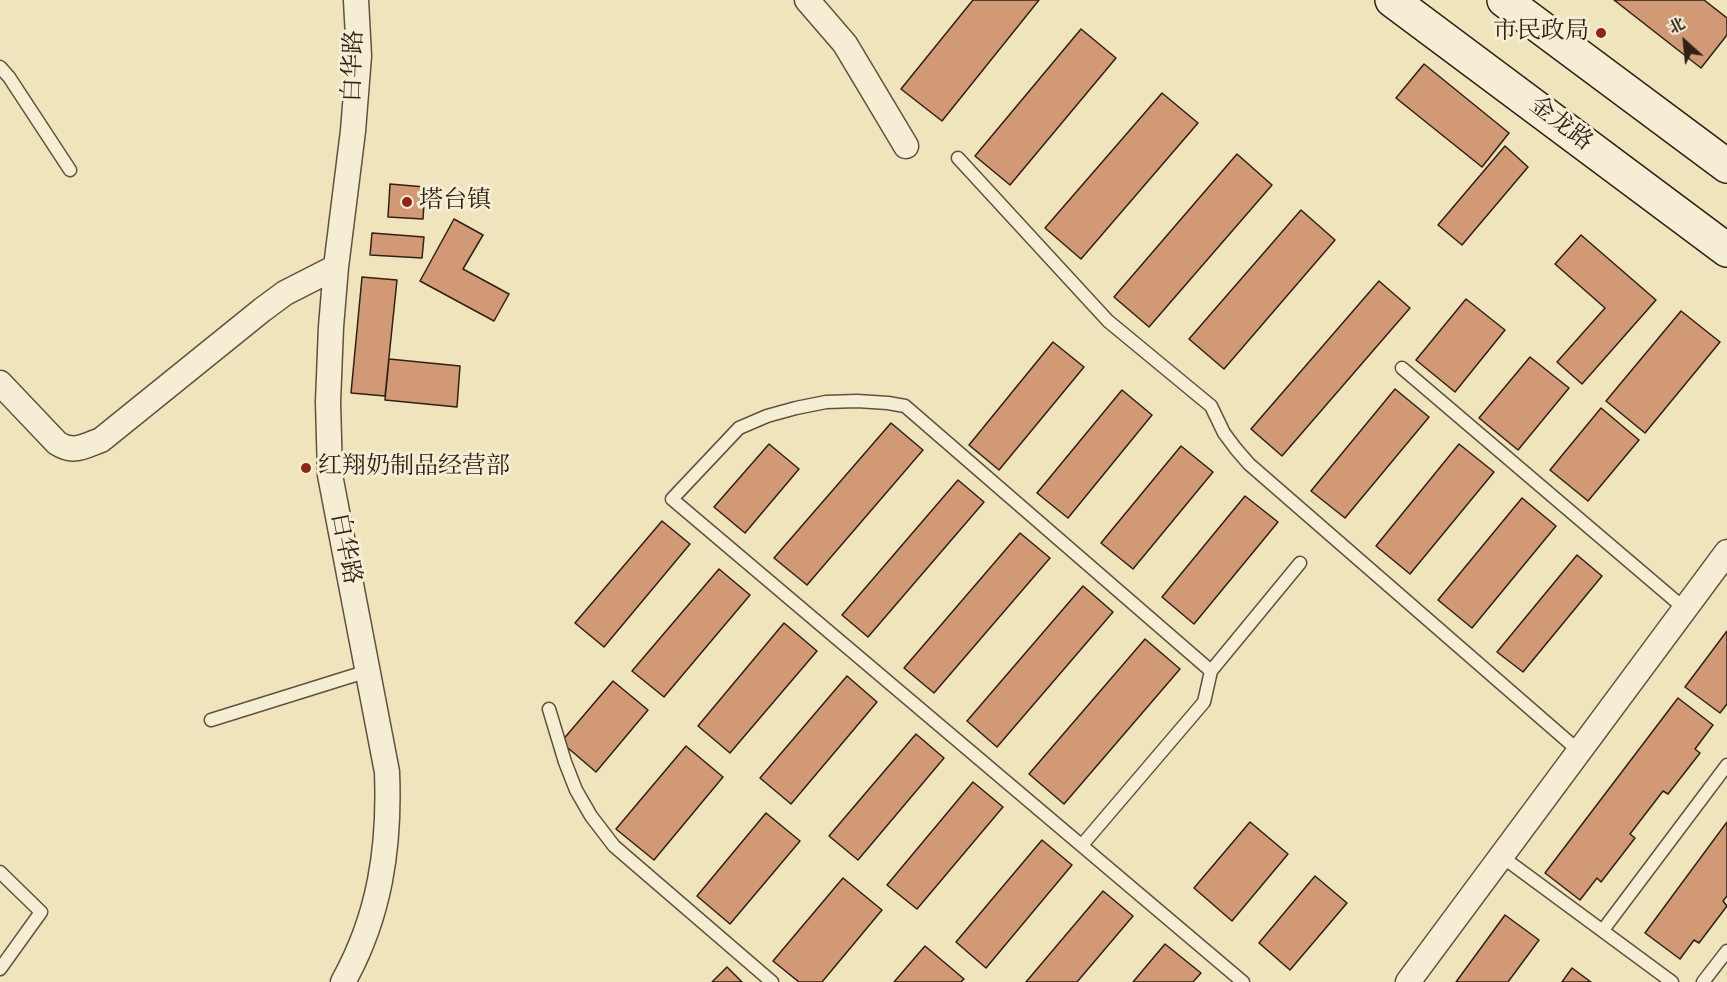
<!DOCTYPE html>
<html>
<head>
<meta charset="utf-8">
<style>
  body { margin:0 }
  #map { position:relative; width:1727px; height:982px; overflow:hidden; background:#f0e4bd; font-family:"IM FELL DW Pica","Noto Serif SC",serif }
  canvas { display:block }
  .north { position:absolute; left:1655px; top:12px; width:60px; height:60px; -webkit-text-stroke:4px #f5edd4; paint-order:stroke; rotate:333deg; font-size:16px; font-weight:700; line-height:24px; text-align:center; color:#312015 }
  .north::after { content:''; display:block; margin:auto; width:21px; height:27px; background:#312015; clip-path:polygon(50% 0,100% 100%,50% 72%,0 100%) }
</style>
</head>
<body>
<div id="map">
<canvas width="1727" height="982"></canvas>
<div class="north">北</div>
</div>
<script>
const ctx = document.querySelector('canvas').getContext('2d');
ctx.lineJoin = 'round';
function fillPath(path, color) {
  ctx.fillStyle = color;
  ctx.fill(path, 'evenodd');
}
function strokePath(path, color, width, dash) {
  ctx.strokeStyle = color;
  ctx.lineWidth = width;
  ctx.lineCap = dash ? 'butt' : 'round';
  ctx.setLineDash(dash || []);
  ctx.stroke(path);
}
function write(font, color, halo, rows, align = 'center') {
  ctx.font = font + ' "IM FELL DW Pica","Noto Serif SC",serif';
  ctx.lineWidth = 6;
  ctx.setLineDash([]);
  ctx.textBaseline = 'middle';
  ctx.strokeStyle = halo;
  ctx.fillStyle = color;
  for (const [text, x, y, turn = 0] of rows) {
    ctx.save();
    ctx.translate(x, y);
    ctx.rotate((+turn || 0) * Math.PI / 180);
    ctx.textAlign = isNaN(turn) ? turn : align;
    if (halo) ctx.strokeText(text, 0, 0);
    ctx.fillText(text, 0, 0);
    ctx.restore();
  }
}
const building = new Path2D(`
  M 973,0 L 1039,0 L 942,121 L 901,89 Z
  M 1614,0 L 1704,0 L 1727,18 L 1727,35 L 1701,68 Z
  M 1081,29 L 1116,58 L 1010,185 L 975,156 Z
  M 1424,64 L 1509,133 L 1482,167 L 1396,98 Z
  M 1162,93 L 1198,123 L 1081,259 L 1045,228 Z
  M 1505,146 L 1528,167 L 1462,245 L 1438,225 Z
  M 1237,154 L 1272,185 L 1149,327 L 1114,297 Z
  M 390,184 L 425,187 L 423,219 L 388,217 Z
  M 1301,210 L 1335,240 L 1224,369 L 1189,339 Z
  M 454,219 L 483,235 L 463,269 L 509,294 L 494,321 L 420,281 Z
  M 372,233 L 424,237 L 422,258 L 370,255 Z
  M 1581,235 L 1656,300 L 1582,384 L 1557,362 L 1605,308 L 1555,264 Z
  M 362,277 L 397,280 L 385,396 L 351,393 Z
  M 1379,281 L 1410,308 L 1282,456 L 1251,429 Z
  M 1466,299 L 1505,330 L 1455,392 L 1416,360 Z
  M 1681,311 L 1720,342 L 1645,433 L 1606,401 Z
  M 1053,342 L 1084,367 L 999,470 L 969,445 Z
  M 1530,357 L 1569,388 L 1518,450 L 1479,418 Z
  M 389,359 L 460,366 L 457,407 L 385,400 Z
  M 1395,389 L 1429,417 L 1345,518 L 1311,491 Z
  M 1122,390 L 1152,415 L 1068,518 L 1037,493 Z
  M 1601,408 L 1639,440 L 1588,501 L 1550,470 Z
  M 891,423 L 923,450 L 807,585 L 774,558 Z
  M 769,444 L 799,469 L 745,533 L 714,507 Z
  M 1459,444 L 1494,472 L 1410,574 L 1376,546 Z
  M 1181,446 L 1213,472 L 1133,569 L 1101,543 Z
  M 958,480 L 984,502 L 868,637 L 842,615 Z
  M 1245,496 L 1278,522 L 1194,624 L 1162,597 Z
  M 1522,498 L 1556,526 L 1472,628 L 1438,600 Z
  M 662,521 L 690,544 L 604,647 L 575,623 Z
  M 1020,533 L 1050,558 L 934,693 L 904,668 Z
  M 1577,555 L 1602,576 L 1523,672 L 1497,652 Z
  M 719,569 L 750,595 L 664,697 L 632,671 Z
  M 1083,586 L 1113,612 L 997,747 L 967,721 Z
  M 784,623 L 817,651 L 730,753 L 698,726 Z
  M 1727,631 L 1727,704 L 1720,713 L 1685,687 Z
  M 1145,639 L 1180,669 L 1064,804 L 1029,774 Z
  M 847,676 L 877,702 L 791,804 L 760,778 Z
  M 613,681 L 648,710 L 596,772 L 561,742 Z
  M 1678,698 L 1713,725 L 1695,749 L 1700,753 L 1668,794 L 1663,791 L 1630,834 L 1635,838 L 1601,882 L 1597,878 L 1580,900 L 1545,873 Z
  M 916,734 L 944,758 L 858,860 L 829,836 Z
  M 686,746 L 723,777 L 654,860 L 616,829 Z
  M 973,782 L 1003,807 L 917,909 L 887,885 Z
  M 766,813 L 800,841 L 730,924 L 697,896 Z
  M 1250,822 L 1288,854 L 1232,921 L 1194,888 Z
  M 1727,822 L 1727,896 L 1723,901 L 1727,906 L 1699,943 L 1694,940 L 1680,959 L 1645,933 Z
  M 1042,840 L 1072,865 L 986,968 L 956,942 Z
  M 1315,876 L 1347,903 L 1290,970 L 1259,943 Z
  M 843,878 L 882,910 L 822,982 L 799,982 L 773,961 Z
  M 1103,891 L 1133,916 L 1077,982 L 1026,982 Z
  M 1505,915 L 1539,940 L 1508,982 L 1456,982 Z
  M 1165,944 L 1201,973 L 1193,982 L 1133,982 Z
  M 925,946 L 964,979 L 961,982 L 894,982 Z
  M 727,967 L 742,982 L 712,982 Z
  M 1572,968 L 1591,982 L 1562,982 Z`);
fillPath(building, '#d19975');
strokePath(building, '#312015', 1.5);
const lane = new Path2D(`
  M 0,67 L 9,77 L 70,170
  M 958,158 L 1108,321 L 1211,406 L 1224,433 L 1236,449 L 1249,464 L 1579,751
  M 1402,368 L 1685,609
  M 1211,671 L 905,406 L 888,403 L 857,401 L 826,402 L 796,408 L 767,416 L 739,428 L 672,499 L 1243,982
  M 549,709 L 565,762 L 576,790 L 591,816 L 614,846 L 772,982
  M 211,720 L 368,671
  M 1082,845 L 1204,702 L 1211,671 L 1300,563
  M 1501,856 L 1672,982
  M 0,872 L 41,912 L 0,969
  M 1603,930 L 1727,765
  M 1703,982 L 1727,951`);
const street = new Path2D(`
  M 807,0 L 845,44 L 906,146
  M 0,383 L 57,443 C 74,454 84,446 101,440 L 262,310 L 285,293 L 336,267
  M 343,982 C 380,916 390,847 387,772 L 330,475 L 328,402 L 331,327 L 336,267 L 353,131 L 359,56 L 356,0
  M 1408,982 L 1727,552`);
const secondary = new Path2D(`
  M 1392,0 L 1727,250
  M 1504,0 L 1727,166`);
strokePath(lane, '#61513f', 15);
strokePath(street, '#61513f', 27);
strokePath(secondary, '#312015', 36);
strokePath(lane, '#f5edd4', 12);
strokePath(street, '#f5edd4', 24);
strokePath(secondary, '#f5edd4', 33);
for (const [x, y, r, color] of [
  [1601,33,6,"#8f2418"],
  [407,202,6,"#8f2418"],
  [306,468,6,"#8f2418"]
]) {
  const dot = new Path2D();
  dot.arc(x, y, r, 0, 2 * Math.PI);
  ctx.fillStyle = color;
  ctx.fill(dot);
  strokePath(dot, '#f5edd4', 2);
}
write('24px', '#312015', '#f5edd4', [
  ["市民政局",1589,33,"right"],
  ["塔台镇",419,202],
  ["红翔奶制品经营部",318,468]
], 'left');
write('24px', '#312015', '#f5edd4', [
  ["白华路",355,66,-88],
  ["金龙路",1560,125,37],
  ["白华路",344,549,79]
]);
</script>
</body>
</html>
